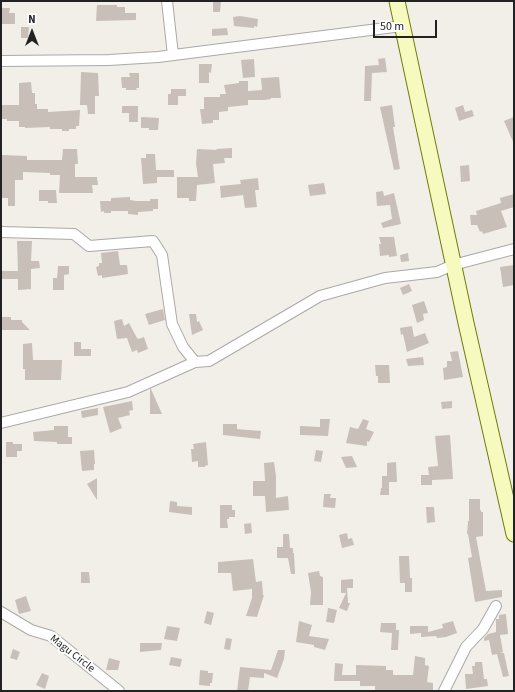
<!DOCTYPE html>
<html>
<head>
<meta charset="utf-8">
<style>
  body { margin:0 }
  #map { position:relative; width:515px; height:692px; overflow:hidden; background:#f2efe9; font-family:"Source Sans 3",sans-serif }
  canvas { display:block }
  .frame { position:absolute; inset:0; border:2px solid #222; pointer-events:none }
  .north { position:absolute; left:12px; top:12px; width:40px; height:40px; -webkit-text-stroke:3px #fff; paint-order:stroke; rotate:0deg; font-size:11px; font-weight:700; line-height:16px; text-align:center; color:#222 }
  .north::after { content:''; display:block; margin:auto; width:14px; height:18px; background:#222; clip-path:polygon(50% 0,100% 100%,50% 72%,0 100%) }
  .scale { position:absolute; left:373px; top:20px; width:64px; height:18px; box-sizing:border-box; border:2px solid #222; border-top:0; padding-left:5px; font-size:12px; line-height:14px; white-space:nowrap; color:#222; -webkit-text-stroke:3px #fff; paint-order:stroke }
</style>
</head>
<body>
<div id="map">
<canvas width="515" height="692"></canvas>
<div class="frame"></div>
<div class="north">N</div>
<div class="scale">50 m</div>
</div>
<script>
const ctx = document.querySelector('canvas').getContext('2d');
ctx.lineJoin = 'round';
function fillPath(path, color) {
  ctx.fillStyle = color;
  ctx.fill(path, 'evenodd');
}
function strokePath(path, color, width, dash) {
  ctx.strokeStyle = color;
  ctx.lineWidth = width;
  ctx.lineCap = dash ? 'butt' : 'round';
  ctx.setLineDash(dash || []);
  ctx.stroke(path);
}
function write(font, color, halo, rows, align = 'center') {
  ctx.font = font + ' "Source Sans 3",sans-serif';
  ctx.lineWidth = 4;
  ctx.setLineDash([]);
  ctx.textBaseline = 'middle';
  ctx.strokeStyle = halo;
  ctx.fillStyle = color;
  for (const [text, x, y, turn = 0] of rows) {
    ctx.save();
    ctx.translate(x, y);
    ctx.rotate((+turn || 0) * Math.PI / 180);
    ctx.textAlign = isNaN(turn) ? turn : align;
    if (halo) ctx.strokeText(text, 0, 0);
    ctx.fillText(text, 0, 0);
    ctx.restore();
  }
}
fillPath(new Path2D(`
  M 213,1 L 221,1 L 220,12 L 213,12 Z
  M 97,5 L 117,5 L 117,7 L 125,7 L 125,13 L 136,13 L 136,20 L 96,21 Z
  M 1,8 L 10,8 L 9,13 L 15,13 L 15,24 L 1,24 Z
  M 240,16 L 258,19 L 257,27 L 254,26 L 254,28 L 234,26 L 233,17 Z
  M 21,27 L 29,27 L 28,38 L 21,38 Z
  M 227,28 L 228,35 L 212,36 L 212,29 Z
  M 385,58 L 387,72 L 372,73 L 371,101 L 364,101 L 365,66 L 379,65 L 378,59 Z
  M 254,59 L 255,77 L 243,78 L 241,60 Z
  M 199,64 L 212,64 L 211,73 L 209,72 L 209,83 L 199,83 Z
  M 81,72 L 98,73 L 99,96 L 95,96 L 95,114 L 88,114 L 87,105 L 80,105 Z
  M 129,73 L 139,73 L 139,88 L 136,88 L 137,90 L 126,90 L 126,88 L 122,88 L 121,77 L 130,77 Z
  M 279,77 L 281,98 L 271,98 L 271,99 L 264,100 L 248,100 L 248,105 L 228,107 L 228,111 L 219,112 L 219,120 L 213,120 L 213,123 L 202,124 L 200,109 L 204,109 L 204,97 L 220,97 L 220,94 L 226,94 L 224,85 L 239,83 L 239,81 L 248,81 L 248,91 L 262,90 L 261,78 Z
  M 31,82 L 32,93 L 35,93 L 35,104 L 37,104 L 37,109 L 48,109 L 48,112 L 80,110 L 79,126 L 76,126 L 76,129 L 69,129 L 69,131 L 62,131 L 62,129 L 50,129 L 50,127 L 25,128 L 25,127 L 19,127 L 19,121 L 7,121 L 7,119 L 1,119 L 1,105 L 19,105 L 19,83 Z
  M 171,89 L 186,89 L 186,96 L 178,96 L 178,105 L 168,105 L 168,94 L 171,94 Z
  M 392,105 L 395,127 L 393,127 L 400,169 L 394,170 L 380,107 Z
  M 463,105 L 465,112 L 472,110 L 474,116 L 459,121 L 455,108 Z
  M 122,106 L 138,106 L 138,122 L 129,122 L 129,113 L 122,113 Z
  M 141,117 L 159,118 L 158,130 L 149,130 L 149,128 L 141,128 Z
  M 514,117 L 514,144 L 504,121 Z
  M 232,148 L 232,158 L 224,158 L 225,163 L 213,164 L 215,183 L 197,185 L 196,201 L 189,201 L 189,198 L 177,198 L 177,177 L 198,177 L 196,164 L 197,149 L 217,150 L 216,149 Z
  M 63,149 L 77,149 L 78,164 L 75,164 L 75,177 L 97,177 L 98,185 L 92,185 L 93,193 L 59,193 L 60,175 L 50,175 L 50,173 L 23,172 L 23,180 L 15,180 L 15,206 L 8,206 L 8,198 L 1,198 L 1,155 L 27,156 L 27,160 L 62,160 Z
  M 146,154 L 155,154 L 156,170 L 174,170 L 174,177 L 157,177 L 157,183 L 143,184 L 141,158 L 146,158 Z
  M 469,165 L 470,181 L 461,182 L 460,166 Z
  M 258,178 L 259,190 L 255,190 L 257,207 L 245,208 L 243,195 L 221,198 L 220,186 L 241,184 L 240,180 Z
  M 324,183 L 326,194 L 310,196 L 308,185 Z
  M 39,190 L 56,190 L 57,203 L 48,203 L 48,201 L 39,201 Z
  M 383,191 L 384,196 L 394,193 L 401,224 L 383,228 L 381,223 L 392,219 L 390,205 L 377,206 L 376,192 Z
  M 514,194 L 514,207 L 501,211 L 507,227 L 483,234 L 482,231 L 480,232 L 477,225 L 471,225 L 470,215 L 477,215 L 476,211 L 501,203 L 500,198 Z
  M 130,197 L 130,200 L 136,201 L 150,201 L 150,199 L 158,199 L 158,209 L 153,209 L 153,211 L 138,212 L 138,215 L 128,214 L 128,211 L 111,211 L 111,213 L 104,213 L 104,211 L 101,212 L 100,201 L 111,201 L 111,198 Z
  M 379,237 L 394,237 L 397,256 L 389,257 L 389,255 L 380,256 L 379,244 L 381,244 Z
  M 17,241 L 32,241 L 31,261 L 39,261 L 40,268 L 31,269 L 31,289 L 18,290 L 18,279 L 1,279 L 1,271 L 18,271 Z
  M 118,251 L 120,265 L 127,265 L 128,274 L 102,278 L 102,275 L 98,276 L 96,267 L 99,266 L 99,263 L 102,263 L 101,253 Z
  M 408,253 L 409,261 L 401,262 L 400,255 Z
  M 514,265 L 514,285 L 503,287 L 500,267 Z
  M 58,266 L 69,266 L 69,274 L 64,275 L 64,290 L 53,290 L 53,278 L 57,278 Z
  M 409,284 L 412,291 L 403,295 L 400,288 Z
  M 424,301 L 428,313 L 423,314 L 424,320 L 417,323 L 412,305 Z
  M 163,309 L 165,320 L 149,325 L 145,314 Z
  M 189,314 L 196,314 L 197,322 L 199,321 L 203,330 L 192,335 Z
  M 1,317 L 11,317 L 11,320 L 22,320 L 22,322 L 30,330 L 1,330 Z
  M 122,319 L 124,326 L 129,323 L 137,338 L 139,339 L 144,337 L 148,349 L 138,353 L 137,350 L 132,352 L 127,338 L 117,339 L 114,321 Z
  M 412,326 L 414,337 L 425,333 L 429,343 L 407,352 L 403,334 L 401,335 L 400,328 Z
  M 74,342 L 81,342 L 81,349 L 91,349 L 91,356 L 74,356 Z
  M 32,343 L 33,360 L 62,360 L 61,380 L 25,380 L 25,369 L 23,369 L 23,344 Z
  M 458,351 L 463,377 L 444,380 L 443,368 L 447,367 L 447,361 L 452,361 L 450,352 Z
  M 423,357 L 424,365 L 408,366 L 406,359 Z
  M 375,365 L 389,365 L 390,383 L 378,383 L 378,376 L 376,376 Z
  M 150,389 L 151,389 L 162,414 L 150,414 Z
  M 132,401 L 133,410 L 129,411 L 130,415 L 118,418 L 122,428 L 110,433 L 103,407 Z
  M 452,401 L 452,408 L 442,409 L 441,402 Z
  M 98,408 L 98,415 L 82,418 L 81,411 Z
  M 320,419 L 330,419 L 328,436 L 300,435 L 300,426 L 320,427 Z
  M 363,419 L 369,421 L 366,429 L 374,432 L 369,442 L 367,441 L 367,446 L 346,443 L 350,427 L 358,429 Z
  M 223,424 L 237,424 L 237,429 L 261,431 L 260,439 L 223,435 Z
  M 54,426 L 68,426 L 68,437 L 72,437 L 72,444 L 57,444 L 57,442 L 34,441 L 33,432 L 54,430 Z
  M 450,435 L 453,479 L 432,480 L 432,485 L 421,485 L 421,475 L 429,475 L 428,467 L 438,466 L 435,436 Z
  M 6,442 L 13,442 L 13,444 L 22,444 L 22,451 L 17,451 L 17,457 L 6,457 Z
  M 206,442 L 208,465 L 205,466 L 205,467 L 198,467 L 198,461 L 192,462 L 191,449 L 194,449 L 193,444 Z
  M 94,450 L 95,464 L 94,464 L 94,470 L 82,471 L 80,451 Z
  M 316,450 L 323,451 L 321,462 L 314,461 Z
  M 352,456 L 357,467 L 346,468 L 341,457 Z
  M 274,462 L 276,476 L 276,498 L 288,496 L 289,510 L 266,512 L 265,496 L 253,496 L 253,481 L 265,481 L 264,463 Z
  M 396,462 L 397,482 L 389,482 L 389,495 L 380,495 L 381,488 L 382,488 L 382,476 L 387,476 L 387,463 Z
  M 97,478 L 97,500 L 87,484 Z
  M 324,494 L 331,494 L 330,498 L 336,498 L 335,508 L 323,507 Z
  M 469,499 L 480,499 L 480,510 L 481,510 L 481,512 L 483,512 L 483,536 L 476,537 L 486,591 L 502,590 L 502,597 L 475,602 L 468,558 L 472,557 L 468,534 L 467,534 L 468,521 L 469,521 Z
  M 170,501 L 177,502 L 177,506 L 192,507 L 192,515 L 169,512 Z
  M 220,505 L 232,505 L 232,510 L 235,510 L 235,517 L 229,517 L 229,519 L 227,519 L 228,528 L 220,528 Z
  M 426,507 L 434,507 L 435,522 L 427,523 Z
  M 251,523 L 252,533 L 245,534 L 244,524 Z
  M 347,533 L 348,539 L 352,538 L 354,545 L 342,548 L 339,535 Z
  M 283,534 L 289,534 L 290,548 L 293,548 L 293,553 L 294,553 L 295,574 L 291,574 L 288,558 L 277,558 L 277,547 L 283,547 Z
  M 399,556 L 409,556 L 410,578 L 412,578 L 412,592 L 405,592 L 405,583 L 400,583 Z
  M 253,559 L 256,582 L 262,581 L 263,595 L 264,595 L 257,617 L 246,616 L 252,598 L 252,589 L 233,591 L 231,573 L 218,573 L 218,562 Z
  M 319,571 L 320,576 L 323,577 L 323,605 L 310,605 L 311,592 L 308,573 Z
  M 81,572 L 89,572 L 90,583 L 81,583 Z
  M 353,579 L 353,588 L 347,588 L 348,603 L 350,603 L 347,611 L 339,608 L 346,593 L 341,593 L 341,580 Z
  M 26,596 L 31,611 L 19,614 L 15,600 Z
  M 328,608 L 337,610 L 334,623 L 326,622 Z
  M 207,611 L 214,613 L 211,625 L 204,623 Z
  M 506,614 L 508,634 L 500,635 L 503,652 L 500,653 L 504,653 L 509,676 L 503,677 L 497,654 L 492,655 L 489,640 L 484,641 L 484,638 L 488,634 L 496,632 L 496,619 L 499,619 L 499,615 Z
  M 299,621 L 312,625 L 309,636 L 329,639 L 325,650 L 314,647 L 314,645 L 296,642 Z
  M 453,621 L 457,633 L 446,637 L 437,638 L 436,636 L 421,637 L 421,633 L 410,634 L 410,626 L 428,626 L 428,632 L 443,628 L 442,624 Z
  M 381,623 L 396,623 L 396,630 L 399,630 L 398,650 L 391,650 L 392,633 L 380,632 Z
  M 167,626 L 180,628 L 177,641 L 164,639 Z
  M 226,638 L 232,639 L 230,650 L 224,649 Z
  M 140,643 L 162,643 L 161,650 L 140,652 Z
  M 13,649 L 20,652 L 17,660 L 10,658 Z
  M 278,650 L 285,650 L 284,659 L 277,678 L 264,673 L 264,678 L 250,677 L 248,691 L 237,691 L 240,667 L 271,670 Z
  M 415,656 L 425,658 L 425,665 L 429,666 L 427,682 L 433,683 L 433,691 L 375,691 L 375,686 L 360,686 L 360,681 L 334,681 L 335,663 L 343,664 L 342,675 L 356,675 L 356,665 L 386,666 L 386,670 L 393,670 L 393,675 L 413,675 Z
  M 171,657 L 182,659 L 180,667 L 169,665 Z
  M 109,658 L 120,661 L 118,670 L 106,670 Z
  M 475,662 L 482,662 L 484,679 L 487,679 L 488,686 L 466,689 L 465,674 L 473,674 L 472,666 L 475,666 Z
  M 200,670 L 208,671 L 208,673 L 213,673 L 212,683 L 210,683 L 210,686 L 199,685 Z
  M 42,673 L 49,676 L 45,689 L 36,685 Z`), '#c7bfb8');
const minor = new Path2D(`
  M 167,1 L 173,55
  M 1,61 L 109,60 L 158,57 L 402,26
  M 1,232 L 74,234 L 89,246 L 153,241 L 162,255 L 172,324 L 183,347 L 195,362
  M 1,423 L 128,392 L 195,362 L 209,361 L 320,296 L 385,278 L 437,272 L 453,265 L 514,249
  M 1,612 L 31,630 L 51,636 L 119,691
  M 444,691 L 466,647 L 483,629 L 496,606`);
const secondary = new Path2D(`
  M 397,1 L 466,323 L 514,534`);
strokePath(minor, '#a9a9a9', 12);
strokePath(secondary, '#707d05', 17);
strokePath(minor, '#fff', 10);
strokePath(secondary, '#f7fabf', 15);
write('11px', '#222', '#fff', [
  ["Magu Circle",72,654,38]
]);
</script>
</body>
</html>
